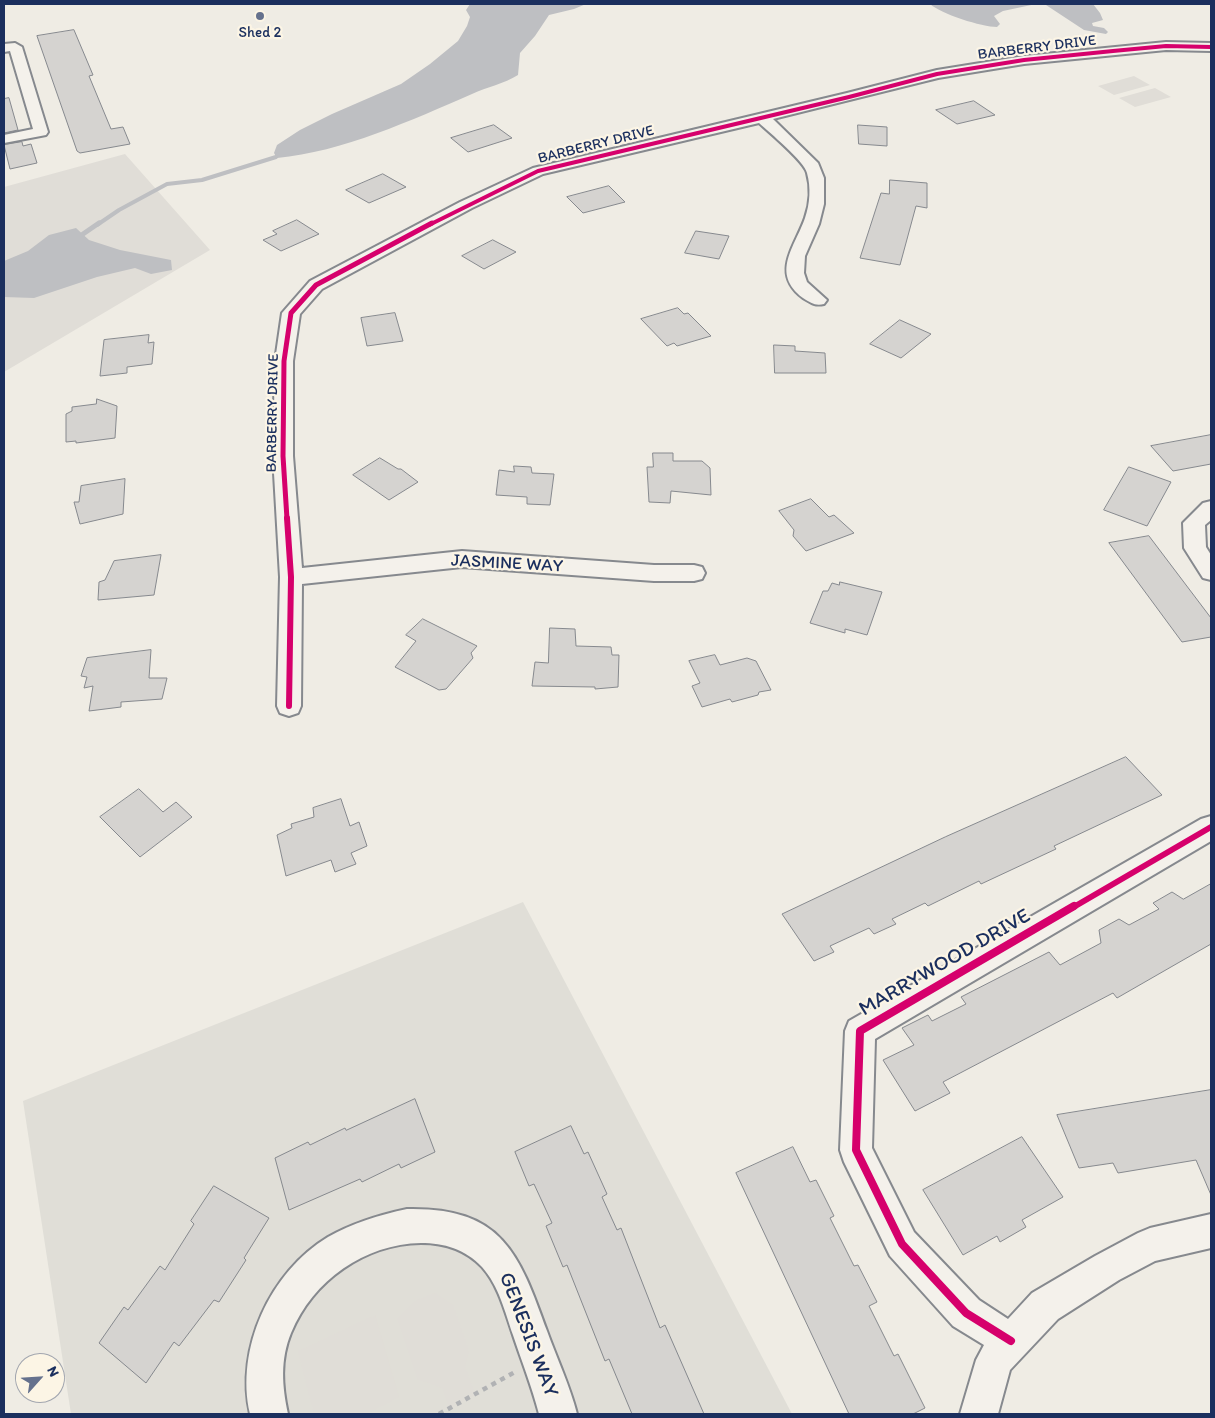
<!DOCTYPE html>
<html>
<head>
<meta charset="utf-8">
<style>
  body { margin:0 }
  #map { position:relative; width:1215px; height:1418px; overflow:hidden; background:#efece4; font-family:Itim,sans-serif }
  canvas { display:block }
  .frame { position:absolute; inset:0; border:5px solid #1b2f5e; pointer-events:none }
  .north { position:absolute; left:15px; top:1353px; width:50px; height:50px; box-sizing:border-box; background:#fcf5e5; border:1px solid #a2a6af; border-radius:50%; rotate:64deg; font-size:14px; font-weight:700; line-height:20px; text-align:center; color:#1b2f5e }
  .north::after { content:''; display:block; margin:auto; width:18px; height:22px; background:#65718d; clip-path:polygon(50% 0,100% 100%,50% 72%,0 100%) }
</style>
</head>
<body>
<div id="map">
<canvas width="1215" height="1418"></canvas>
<div class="frame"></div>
<div class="north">N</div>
</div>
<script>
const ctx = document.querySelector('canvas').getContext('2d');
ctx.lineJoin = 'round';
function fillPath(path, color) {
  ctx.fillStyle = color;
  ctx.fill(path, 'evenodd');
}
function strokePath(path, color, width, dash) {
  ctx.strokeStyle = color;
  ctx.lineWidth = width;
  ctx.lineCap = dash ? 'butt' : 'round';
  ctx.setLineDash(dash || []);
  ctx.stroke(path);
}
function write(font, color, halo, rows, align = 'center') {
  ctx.font = font + ' Itim,sans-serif';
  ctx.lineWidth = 4.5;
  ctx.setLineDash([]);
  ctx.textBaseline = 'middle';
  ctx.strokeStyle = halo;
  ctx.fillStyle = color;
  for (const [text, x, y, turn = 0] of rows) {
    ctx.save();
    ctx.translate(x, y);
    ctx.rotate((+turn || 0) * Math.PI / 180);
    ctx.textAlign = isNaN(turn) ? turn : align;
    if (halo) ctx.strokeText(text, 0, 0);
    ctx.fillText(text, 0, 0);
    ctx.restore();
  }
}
fillPath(new Path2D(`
  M 523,902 L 792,1414 L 71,1414 L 23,1101 Z`), '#e0ded7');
fillPath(new Path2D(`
  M 1134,76 L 1150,85 L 1114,95 L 1098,86 Z
  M 1155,88 L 1171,97 L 1135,107 L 1119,98 Z
  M 125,154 L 210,250 L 4,372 L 4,187 Z
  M 435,1293 L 453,1305 L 469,1351 L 465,1367 L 475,1395 L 449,1409 L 442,1388 L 417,1379 L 397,1319 L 417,1300 Z
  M 375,1315 L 399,1397 L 367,1414 L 314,1414 L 298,1351 Z`), '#e0ddd7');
fillPath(new Path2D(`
  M 470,4 L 586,4 L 574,9 L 549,15 L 535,36 L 520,53 L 518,75 C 504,84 487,87 472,94 C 412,120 342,152 277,158 L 274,153 L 277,145 L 300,130 L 332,114 L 401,84 L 430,64 L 458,41 L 467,26 L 470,17 L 466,10 Z
  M 930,4 L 1093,4 L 1100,13 L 1103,20 L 1092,23 L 1093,26 L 1104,28 L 1108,32 L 1106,34 L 1084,30 L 1046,5 L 1036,4 L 1003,11 L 994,16 L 1000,24 L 997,27 C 982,27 941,14 930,4 Z
  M 76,228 L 89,240 L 120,250 L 171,260 L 172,270 L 151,274 L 135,268 L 97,277 L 34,298 L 4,297 L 4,261 L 28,251 L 49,235 Z`), '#bebfc2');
strokePath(new Path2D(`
  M 97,225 L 119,210 L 167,184 L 202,180 L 276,157`), '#bebfc2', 4);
strokePath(new Path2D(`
  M 83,234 L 99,223`), '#bebfc2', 5);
const building = new Path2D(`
  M 74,30 L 93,75 L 89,76 L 111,129 L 123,127 L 130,144 L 80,153 L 77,151 L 37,36 Z
  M 9,98 L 18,130 L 4,133 L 4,99 Z
  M 974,101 L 995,115 L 957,124 L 936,110 Z
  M 494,125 L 512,138 L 468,152 L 451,138 Z
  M 858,125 L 887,127 L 887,146 L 859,144 Z
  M 22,142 L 23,146 L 31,144 L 37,163 L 10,169 L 4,145 Z
  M 383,174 L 406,187 L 369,203 L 346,190 Z
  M 890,180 L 927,183 L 927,208 L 916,206 L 900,265 L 860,258 L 881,193 L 889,194 Z
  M 609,186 L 625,202 L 583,213 L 567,197 Z
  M 297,220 L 319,234 L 281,251 L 263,240 L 277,234 L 273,231 Z
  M 696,231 L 729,236 L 719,259 L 685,253 Z
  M 493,240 L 516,252 L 484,269 L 462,256 Z
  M 678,308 L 684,314 L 688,313 L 711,336 L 677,346 L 674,343 L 667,346 L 641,319 Z
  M 395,313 L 403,341 L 367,346 L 361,318 Z
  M 900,320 L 931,334 L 901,358 L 870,344 Z
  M 149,335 L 148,343 L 154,342 L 152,364 L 127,367 L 127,373 L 100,376 L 104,340 Z
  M 774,345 L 795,346 L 795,351 L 825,353 L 826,373 L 775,373 Z
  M 97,399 L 117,406 L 115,438 L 76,443 L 76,441 L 66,442 L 66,414 L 72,411 L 72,407 L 96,404 Z
  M 1211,435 L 1211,464 L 1173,471 L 1151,446 Z
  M 653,453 L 673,453 L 673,461 L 702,461 L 710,468 L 711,495 L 671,491 L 670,503 L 649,502 L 647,467 L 653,467 Z
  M 380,458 L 398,469 L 401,469 L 418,482 L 389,500 L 353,475 Z
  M 514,466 L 531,467 L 532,473 L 554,474 L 550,505 L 527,504 L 527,497 L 496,495 L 499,470 L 514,472 Z
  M 1129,467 L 1171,482 L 1147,526 L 1104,510 Z
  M 125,479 L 123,514 L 80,524 L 74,502 L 79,502 L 81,486 Z
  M 811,499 L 829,517 L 834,515 L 854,533 L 806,551 L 793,536 L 794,530 L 779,511 Z
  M 1149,536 L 1211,618 L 1211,637 L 1182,642 L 1109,543 Z
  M 161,555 L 154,595 L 98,600 L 99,582 L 105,580 L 114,561 Z
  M 840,582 L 882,592 L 867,635 L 845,629 L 845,633 L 810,623 L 823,591 L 828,591 L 832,583 L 839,585 Z
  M 423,619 L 477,646 L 471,653 L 473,658 L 446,689 L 439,690 L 395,667 L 416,641 L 406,635 Z
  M 550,628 L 575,629 L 576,646 L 611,647 L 612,655 L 619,655 L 618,687 L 595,689 L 595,687 L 532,686 L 535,662 L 548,663 Z
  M 151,650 L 149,678 L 167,678 L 162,699 L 121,702 L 121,707 L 89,711 L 93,686 L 84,688 L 87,677 L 81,676 L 87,658 Z
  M 715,655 L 720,665 L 747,658 L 756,661 L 771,690 L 759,692 L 758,695 L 732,702 L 730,699 L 702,707 L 692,686 L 700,683 L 689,661 Z
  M 1126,757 L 1162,795 L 1054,846 L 1056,849 L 981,884 L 979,881 L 928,906 L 925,903 L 892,919 L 896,924 L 874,934 L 869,928 L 830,946 L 834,952 L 814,961 L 782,914 L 945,837 Z
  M 139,789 L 163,812 L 176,802 L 192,817 L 140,857 L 100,817 Z
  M 341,799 L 350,826 L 359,822 L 367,846 L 351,853 L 356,864 L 335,872 L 331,860 L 286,876 L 277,835 L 292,828 L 291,824 L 314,817 L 313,808 Z
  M 1211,884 L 1211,944 L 1117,998 L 1113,993 L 943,1082 L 950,1093 L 915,1111 L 883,1060 L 914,1045 L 902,1028 L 928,1015 L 932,1021 L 966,1004 L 961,997 L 1049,952 L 1060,965 L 1101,943 L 1099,930 L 1119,919 L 1129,925 L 1159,909 L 1153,903 L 1172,892 L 1183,899 Z
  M 1211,1090 L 1211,1195 L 1196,1160 L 1118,1173 L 1113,1163 L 1079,1168 L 1057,1115 Z
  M 415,1099 L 435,1152 L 401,1168 L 399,1164 L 362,1182 L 360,1179 L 289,1210 L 275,1158 L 308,1142 L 310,1145 L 345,1128 L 346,1130 Z
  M 571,1126 L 584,1154 L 588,1152 L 607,1194 L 602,1197 L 617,1230 L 621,1228 L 660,1328 L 665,1325 L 704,1414 L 632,1414 L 609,1359 L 605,1361 L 567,1265 L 563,1267 L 546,1226 L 552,1223 L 534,1184 L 529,1186 L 515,1152 Z
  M 1022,1137 L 1063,1197 L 1022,1220 L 1026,1227 L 1000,1242 L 997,1236 L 963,1255 L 923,1190 Z
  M 793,1147 L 810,1182 L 816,1180 L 834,1216 L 830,1218 L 854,1266 L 858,1265 L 877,1302 L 869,1306 L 894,1356 L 898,1354 L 925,1408 L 913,1414 L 849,1414 L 736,1173 Z
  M 214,1186 L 269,1218 L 244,1258 L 246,1260 L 219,1302 L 214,1300 L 179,1346 L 174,1342 L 146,1383 L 99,1343 L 124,1307 L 128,1310 L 160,1266 L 165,1270 L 194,1224 L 191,1221 Z`);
fillPath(building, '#d5d3d0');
strokePath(building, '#86898e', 1);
const street = new Path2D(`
  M 1166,42 L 1211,43 L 1211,51 L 1166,50 L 1024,64 L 938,78 L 773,119 L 818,163 L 824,178 L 824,204 L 819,224 L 805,256 L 804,273 L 807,282 L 827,300 L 824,304 C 815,306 811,303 803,298 C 770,273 795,247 805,218 C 810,204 811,187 807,173 C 805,162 769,132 759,123 L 543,174 L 472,208 L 322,289 L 300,314 L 293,361 L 293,456 L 302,568 L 462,551 L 654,565 L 694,565 L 702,567 L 705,573 L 702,579 L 694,581 L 654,581 L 462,567 L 302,584 L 301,706 L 298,713 L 289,716 L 280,713 L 277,706 L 280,577 L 273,456 L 275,361 L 282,313 L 310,281 L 460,202 L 533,168 L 847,93 L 937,70 L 1024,56 Z
  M 15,43 L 22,47 L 48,132 L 46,135 L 4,143 L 4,135 L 33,129 L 10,51 L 4,52 L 4,44 Z
  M 1211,501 L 1211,520 L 1205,525 L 1206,547 L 1211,555 L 1211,580 L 1203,578 L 1184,548 L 1183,523 L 1203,503 Z
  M 1211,816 L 1211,841 L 875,1039 L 872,1148 L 914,1232 L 979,1300 L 1008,1319 L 1032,1293 L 1095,1256 L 1138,1233 L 1150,1228 L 1211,1214 L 1211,1248 L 1155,1261 L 1119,1280 L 1058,1319 L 1010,1370 L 998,1414 L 960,1414 L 976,1360 L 984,1345 L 953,1326 L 890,1256 L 844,1162 L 840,1150 L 845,1031 L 849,1021 L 1201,819 Z
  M 407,1209 C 502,1207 519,1253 547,1331 C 557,1359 570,1386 577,1414 L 539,1414 C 532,1387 522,1362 513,1335 C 505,1312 499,1286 482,1267 C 465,1249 444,1243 421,1243 C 365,1244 313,1280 291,1333 C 280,1360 282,1386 288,1414 L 250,1414 C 235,1349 270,1272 328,1237 C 353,1223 379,1215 407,1209 Z`);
strokePath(street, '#86898e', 4);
strokePath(new Path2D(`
  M 439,1414 L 515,1372`), '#b1b2b4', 4.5, [5, 5]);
fillPath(street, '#f4f1eb');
strokePath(new Path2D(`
  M 429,225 L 538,171 L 849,97 L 937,74 L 1024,60 L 1113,51 L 1166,46 L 1211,47`), '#d6006c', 4);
strokePath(new Path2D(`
  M 287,519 L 283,456 L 284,361 L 291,313 L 316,285 L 432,223`), '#d6006c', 5);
strokePath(new Path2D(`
  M 287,518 L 291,577 L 289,706
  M 1072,908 L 1211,827`), '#d6006c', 6);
strokePath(new Path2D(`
  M 1011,1341 L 966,1313 L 902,1244 L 856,1150 L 860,1031 L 1074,906`), '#d6006c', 8);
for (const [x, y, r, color] of [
  [260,16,5,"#65718d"]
]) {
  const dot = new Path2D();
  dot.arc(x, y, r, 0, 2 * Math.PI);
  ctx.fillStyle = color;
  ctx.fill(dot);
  strokePath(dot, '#fcf5e5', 2);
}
write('15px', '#1b2f5e', '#fcf5e5', [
  ["Shed 2",260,33]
]);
write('15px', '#1b2f5e', '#fcf5e5', [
  ["BARBERRY DRIVE",1037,48,-7],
  ["BARBERRY DRIVE",596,145,-14],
  ["BARBERRY DRIVE",273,413,-89]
]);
write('18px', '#1b2f5e', '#fcf5e5', [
  ["JASMINE WAY",507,564,3]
]);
write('21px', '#1b2f5e', '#fcf5e5', [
  ["MARRYWOOD DRIVE",945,963,-30],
  ["GENESIS WAY",528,1335,69]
]);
</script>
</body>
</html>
